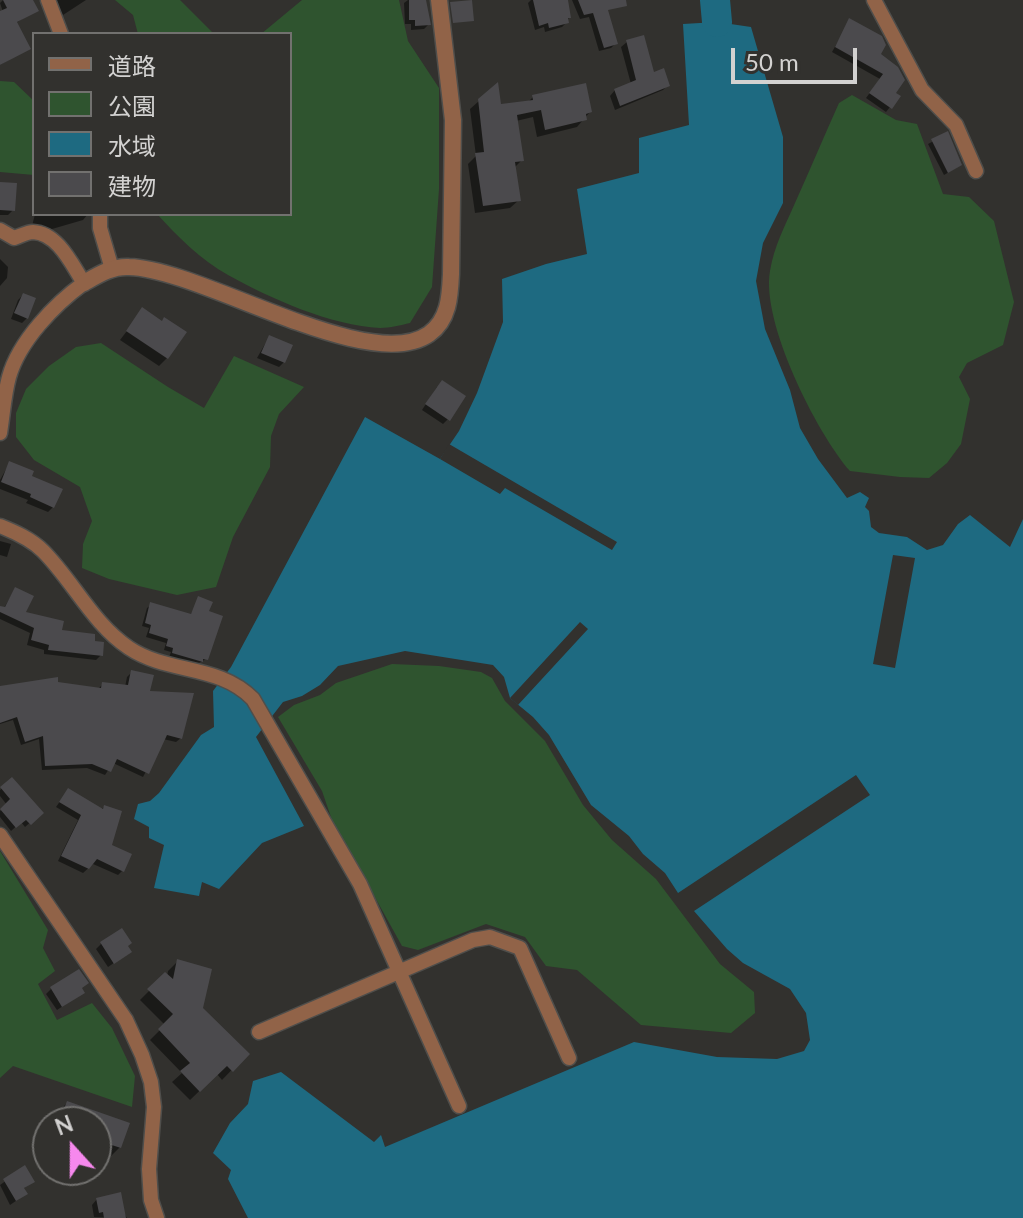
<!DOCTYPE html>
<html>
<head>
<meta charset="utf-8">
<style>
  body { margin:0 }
  #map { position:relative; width:1023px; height:1218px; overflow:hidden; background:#32312e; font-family:Lato,"Noto Sans JP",sans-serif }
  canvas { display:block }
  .legend { position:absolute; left:32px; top:32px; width:260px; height:184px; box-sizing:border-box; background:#32312e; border:2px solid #72716f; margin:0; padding:10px 14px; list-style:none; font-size:24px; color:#d3d2d1 }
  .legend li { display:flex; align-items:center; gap:16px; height:40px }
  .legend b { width:40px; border:2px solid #72716f }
  .north { position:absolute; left:32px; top:1106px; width:80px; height:80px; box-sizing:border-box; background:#32312e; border:2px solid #72716f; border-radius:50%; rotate:339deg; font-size:22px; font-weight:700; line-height:32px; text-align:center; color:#d3d2d1 }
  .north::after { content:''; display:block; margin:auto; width:28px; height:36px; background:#f688ed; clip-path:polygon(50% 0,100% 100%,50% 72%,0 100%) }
  .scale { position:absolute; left:731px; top:48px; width:126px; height:36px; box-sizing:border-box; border:4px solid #d3d2d1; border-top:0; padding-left:10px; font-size:24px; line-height:28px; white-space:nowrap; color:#d3d2d1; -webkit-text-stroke:6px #32312e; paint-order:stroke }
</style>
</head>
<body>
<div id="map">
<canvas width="1023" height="1218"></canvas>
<ul class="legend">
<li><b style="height:10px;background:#916348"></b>道路</li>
<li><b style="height:22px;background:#2f542f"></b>公園</li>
<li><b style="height:22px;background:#1e6a81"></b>水域</li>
<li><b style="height:22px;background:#4b4a4d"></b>建物</li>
</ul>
<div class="north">N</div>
<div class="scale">50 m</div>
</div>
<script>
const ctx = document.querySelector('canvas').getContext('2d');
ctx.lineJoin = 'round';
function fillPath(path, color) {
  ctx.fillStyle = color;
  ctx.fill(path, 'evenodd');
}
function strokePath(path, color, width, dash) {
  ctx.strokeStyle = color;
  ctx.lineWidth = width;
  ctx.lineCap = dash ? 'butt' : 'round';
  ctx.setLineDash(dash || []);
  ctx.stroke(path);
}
fillPath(new Path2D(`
  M 115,0 L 180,0 L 214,34 L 138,34 L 133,15 Z
  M 302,0 L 399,0 L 408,41 L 439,88 L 439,189 L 432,287 L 410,323 C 401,325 390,328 380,328 C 332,326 269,298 228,275 C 201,260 177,236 157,214 L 290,214 L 290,34 L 261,34 Z
  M 0,81 L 14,82 L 34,101 L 34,175 L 0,172 Z
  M 852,95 L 896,120 L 917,124 L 943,194 L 969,197 L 994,221 L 1014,302 L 1003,345 L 967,363 L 959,377 L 970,399 L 961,444 L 947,463 L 929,478 L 900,477 L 850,471 C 816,432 761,322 770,271 C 774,246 785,226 795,203 C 810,170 824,136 839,103 Z
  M 101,343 L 168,387 L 204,408 L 234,356 L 304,387 L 279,414 L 271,436 L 270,467 L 233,537 L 216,587 L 177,595 L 109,579 L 82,568 L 83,544 L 92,521 L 80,487 L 34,460 L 16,437 L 16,413 L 26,389 L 49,366 L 76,347 Z
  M 392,664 L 439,666 L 481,672 L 492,678 L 505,701 L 545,741 L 583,805 L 612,840 L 656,879 L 720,964 L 754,992 L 755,1013 L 731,1033 L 641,1025 L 577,970 L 546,966 L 525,937 L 486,924 L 418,950 L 402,946 L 332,820 L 322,791 L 278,717 L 294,705 L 320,695 L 336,683 Z
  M 0,851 L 48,930 L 43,948 L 55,971 L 38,984 L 57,1020 L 92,1003 L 112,1028 L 135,1076 L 132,1107 L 13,1066 L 0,1078 Z`), '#2f542f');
fillPath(new Path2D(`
  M 717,22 L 751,27 L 783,137 L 783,203 L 763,243 L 756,281 L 765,329 L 790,390 L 800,428 L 818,459 L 847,498 L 860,492 L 869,498 L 865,507 L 869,511 L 871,527 L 879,533 L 907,537 L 927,550 L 943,545 L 958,524 L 970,515 L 1010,547 L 1023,519 L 1023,1218 L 248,1218 L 228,1179 L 231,1170 L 213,1153 L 230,1123 L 248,1104 L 253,1081 L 281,1072 L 374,1142 L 381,1135 L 385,1147 L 634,1042 L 717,1057 L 777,1059 L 804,1051 L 810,1040 L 806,1013 L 790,989 L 743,963 L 727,949 L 694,911 L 870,795 L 856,775 L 678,893 L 665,873 L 643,854 L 629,836 L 591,805 L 549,735 L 533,717 L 510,698 L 504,677 L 493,665 L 405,651 L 338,666 L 320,685 L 302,696 L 283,702 L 256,737 L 304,826 L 262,843 L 219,889 L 202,882 L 199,896 L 154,888 L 164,845 L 149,838 L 149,827 L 134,819 L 138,804 L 150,801 L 159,793 L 201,735 L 214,727 L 213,691 L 231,667 L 365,417 L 440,459 L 459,431 L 477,393 L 503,322 L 502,279 L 546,264 L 587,254 L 577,189 L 639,173 L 639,138 L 689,125 L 683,24 Z`), '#1e6a81');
fillPath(new Path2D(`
  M 449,444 L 617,542 L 612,550 L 505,488 L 500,494 L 440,459 Z
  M 893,555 L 915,558 L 895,668 L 873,664 Z
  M 580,622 L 588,629 L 518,705 L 510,698 Z`), '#32312e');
fillPath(new Path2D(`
  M 3,0 L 31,0 L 36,10 L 16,23 L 28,49 L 0,65 L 0,13 L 3,12 L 0,3 Z
  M 57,0 L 86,0 L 63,15 L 55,2 Z
  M 408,0 L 424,0 L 429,24 L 424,29 L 411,30 L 411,24 L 405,24 L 404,3 Z
  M 531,0 L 566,0 L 569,17 L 567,22 L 562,27 L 545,32 L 544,27 L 535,30 L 528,3 Z
  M 572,0 L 612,0 L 604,4 L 616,43 L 611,48 L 599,51 L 589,17 L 580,19 Z
  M 850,20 L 878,55 L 894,93 L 890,107 L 886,112 L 866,98 L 880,79 L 832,52 Z
  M 627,42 L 652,75 L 668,85 L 663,90 L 615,110 L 610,96 L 615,90 L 631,84 L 621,47 Z
  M 533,97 L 590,112 L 577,127 L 537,137 L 533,117 L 516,121 L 522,160 L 514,168 L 519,200 L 510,208 L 475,213 L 468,164 L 476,156 L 470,109 L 479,101 L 499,107 L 527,103 Z
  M 947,134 L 956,168 L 944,175 L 928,144 Z
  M 0,184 L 13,210 L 8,215 L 0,215 Z
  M 35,214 L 88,214 L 83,220 L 52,229 L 32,226 Z
  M 0,259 L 8,267 L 7,278 L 0,286 Z
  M 23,295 L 27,318 L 22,323 L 11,319 L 18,300 Z
  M 143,310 L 167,358 L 159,366 L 120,340 Z
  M 269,337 L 284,362 L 279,367 L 257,358 Z
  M 437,387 L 448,419 L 443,424 L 422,410 Z
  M 9,464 L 30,477 L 53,507 L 48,512 L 26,503 L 28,500 L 0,489 L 0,480 Z
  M 0,541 L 11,544 L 7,557 L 0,555 Z
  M 15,589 L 23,613 L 59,632 L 93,643 L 101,655 L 96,660 L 44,654 L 44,650 L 27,645 L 30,633 L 0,619 L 0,608 L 4,608 Z
  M 199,599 L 206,612 L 206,659 L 197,664 L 169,657 L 171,652 L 164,650 L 166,643 L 146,637 L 149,628 L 142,626 L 147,608 L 151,605 L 190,616 Z
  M 131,673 L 181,738 L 176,742 L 163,739 L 143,777 L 113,763 L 105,775 L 87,768 L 42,770 L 39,739 L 21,745 L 13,720 L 0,724 L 0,688 L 56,684 L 97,690 L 103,684 L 125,687 L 127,677 Z
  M 12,780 L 41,813 L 25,827 L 21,822 L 11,831 L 0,817 L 0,811 L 7,805 L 0,796 L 0,790 Z
  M 68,790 L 101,810 L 104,807 L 109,846 L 123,870 L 118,875 L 93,864 L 83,873 L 58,861 L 78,820 L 56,807 Z
  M 101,944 L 126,947 L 130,952 L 108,967 L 96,949 Z
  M 178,961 L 201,1009 L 247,1054 L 222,1080 L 217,1074 L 190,1100 L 172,1082 L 182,1073 L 150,1040 L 165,1025 L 140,1000 L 165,975 L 167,977 L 168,971 Z
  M 51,989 L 80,989 L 83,993 L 57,1010 L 46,994 Z
  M 67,1103 L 128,1124 L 120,1147 L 111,1156 L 96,1150 L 96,1122 L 55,1122 L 59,1111 Z
  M 24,1168 L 32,1181 L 23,1189 L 26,1194 L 10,1205 L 0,1185 Z
  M 97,1199 L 123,1212 L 127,1218 L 94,1217 L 92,1205 Z`), '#0007');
strokePath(new Path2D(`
  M 715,0 L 717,22`), '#1e6a81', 30);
fillPath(new Path2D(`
  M 3,0 L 33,0 L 39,11 L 17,22 L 31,49 L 0,65 L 0,11 L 7,8 Z
  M 409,0 L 426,0 L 431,25 L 415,26 L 415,20 L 409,20 Z
  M 472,0 L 474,21 L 453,23 L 450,2 Z
  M 533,0 L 568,0 L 571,18 L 568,18 L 569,23 L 549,28 L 548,23 L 539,26 Z
  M 578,0 L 626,0 L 627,6 L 608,10 L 618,44 L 604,48 L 593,13 L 584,15 Z
  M 849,18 L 882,36 L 886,45 L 881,54 L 898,67 L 905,80 L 896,93 L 901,96 L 892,109 L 869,93 L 883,74 L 835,47 Z
  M 644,35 L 654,72 L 664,68 L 670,86 L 620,106 L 614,89 L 636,80 L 626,40 Z
  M 498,82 L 501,104 L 533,100 L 532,95 L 586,83 L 592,112 L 586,114 L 587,120 L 545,130 L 541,110 L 517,115 L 524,161 L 515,162 L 521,201 L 483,206 L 475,153 L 484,152 L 478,99 Z
  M 948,131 L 962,165 L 948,173 L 931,139 Z
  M 0,182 L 17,183 L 15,211 L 0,210 Z
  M 23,293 L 36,298 L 28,319 L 14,313 Z
  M 142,307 L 162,321 L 164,317 L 187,332 L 168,359 L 126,331 Z
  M 269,335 L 293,345 L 285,363 L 261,353 Z
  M 442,380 L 466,396 L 450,421 L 425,404 Z
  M 9,461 L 34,471 L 32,476 L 63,489 L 54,508 L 30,497 L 31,494 L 1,482 Z
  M 15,587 L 34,596 L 26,612 L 64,621 L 62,630 L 95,634 L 95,641 L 104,642 L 103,656 L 48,650 L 49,645 L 31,640 L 34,628 L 0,612 L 0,606 L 5,607 Z
  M 198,596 L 213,602 L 209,611 L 223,616 L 208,660 L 203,659 L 203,662 L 172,653 L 173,648 L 166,646 L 168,639 L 149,633 L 151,625 L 145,623 L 150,602 L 191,614 Z
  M 131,670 L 154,675 L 150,691 L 194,693 L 182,739 L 167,735 L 149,774 L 117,759 L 111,772 L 92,764 L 45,766 L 43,736 L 25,742 L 17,717 L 0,723 L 0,686 L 58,677 L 58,682 L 101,688 L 102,682 L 128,685 Z
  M 12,777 L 44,813 L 31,825 L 26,820 L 16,828 L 0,809 L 10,799 L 0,787 Z
  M 68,788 L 103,809 L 104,805 L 122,811 L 112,845 L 132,854 L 124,872 L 97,859 L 89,869 L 61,856 L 81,815 L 59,802 Z
  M 122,928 L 132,943 L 128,946 L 132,952 L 114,964 L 100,942 Z
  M 177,959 L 212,969 L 203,1008 L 250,1054 L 233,1072 L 227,1066 L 200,1092 L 180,1071 L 190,1063 L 158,1029 L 173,1014 L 147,989 L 165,972 L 173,979 Z
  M 79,969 L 89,983 L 82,988 L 85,993 L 62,1007 L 50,987 Z
  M 67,1101 L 130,1123 L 121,1148 L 96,1140 L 96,1122 L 59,1122 Z
  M 25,1165 L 35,1182 L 24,1188 L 28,1194 L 16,1201 L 3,1179 Z
  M 121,1192 L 126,1218 L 104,1218 L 103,1212 L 99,1213 L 96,1198 Z`), '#4b4a4d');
const minor = new Path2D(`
  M 48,0 L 61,34
  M 874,0 L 922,90 L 956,125 L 976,171
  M 100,214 L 100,228 L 112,269
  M 0,230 L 14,238 C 20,236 28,232 33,232 C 58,233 72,265 84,283 C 55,304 19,341 9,377 C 4,395 3,415 0,433
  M 0,526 C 15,532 31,539 43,551 C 73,581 93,624 129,648 C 168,674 219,664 253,699 L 360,884 L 459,1106
  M 0,835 L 126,1020 L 142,1055 L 151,1082 L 154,1107 L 149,1169 L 151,1200 L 157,1218
  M 259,1032 L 473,940 L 490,937 L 520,948 L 569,1058`);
const tertiary = new Path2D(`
  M 84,283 C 98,275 112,266 129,267 C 202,269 369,376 429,334 C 449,320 450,296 451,274 L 453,120 L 439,0`);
strokePath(minor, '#4f4e4b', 17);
strokePath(tertiary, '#4f4e4b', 19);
strokePath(minor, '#916348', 14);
strokePath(tertiary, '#916348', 16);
</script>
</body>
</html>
